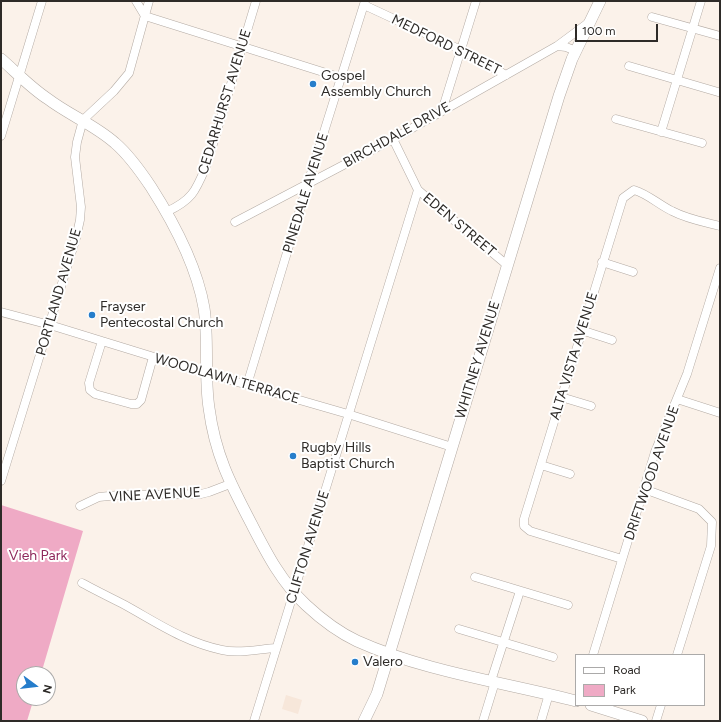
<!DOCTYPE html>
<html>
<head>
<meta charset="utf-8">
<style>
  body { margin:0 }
  #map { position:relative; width:721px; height:722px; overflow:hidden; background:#fbf2ea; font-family:Figtree,sans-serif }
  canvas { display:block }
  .frame { position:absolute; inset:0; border:2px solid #2e2b28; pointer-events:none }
  .legend { position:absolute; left:575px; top:654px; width:130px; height:52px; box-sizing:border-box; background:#fff; border:1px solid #abaaa9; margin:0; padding:5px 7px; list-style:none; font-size:12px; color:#2e2b28 }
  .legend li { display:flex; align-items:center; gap:8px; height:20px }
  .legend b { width:20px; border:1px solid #abaaa9 }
  .north { position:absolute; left:16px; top:666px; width:40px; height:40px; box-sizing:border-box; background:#fff; border:1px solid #abaaa9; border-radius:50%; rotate:105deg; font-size:11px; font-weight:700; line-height:16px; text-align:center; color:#2e2b28 }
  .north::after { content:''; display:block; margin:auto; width:14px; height:18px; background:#257dcb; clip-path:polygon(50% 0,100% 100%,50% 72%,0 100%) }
  .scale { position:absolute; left:575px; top:24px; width:83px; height:18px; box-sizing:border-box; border:2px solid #2e2b28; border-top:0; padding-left:5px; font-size:12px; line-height:14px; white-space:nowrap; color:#2e2b28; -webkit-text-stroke:3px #fff; paint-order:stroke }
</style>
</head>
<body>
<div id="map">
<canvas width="721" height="722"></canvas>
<div class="frame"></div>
<ul class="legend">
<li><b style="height:5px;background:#fff"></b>Road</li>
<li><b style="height:11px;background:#efaac5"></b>Park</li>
</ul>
<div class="north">N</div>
<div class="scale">100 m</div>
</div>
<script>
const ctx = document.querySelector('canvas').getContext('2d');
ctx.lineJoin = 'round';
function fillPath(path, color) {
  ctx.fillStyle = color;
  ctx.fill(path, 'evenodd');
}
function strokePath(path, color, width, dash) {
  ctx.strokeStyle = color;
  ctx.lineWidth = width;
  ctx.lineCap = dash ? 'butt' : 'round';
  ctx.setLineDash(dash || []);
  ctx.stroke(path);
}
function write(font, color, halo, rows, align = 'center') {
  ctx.font = font + ' Figtree,sans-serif';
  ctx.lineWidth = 4;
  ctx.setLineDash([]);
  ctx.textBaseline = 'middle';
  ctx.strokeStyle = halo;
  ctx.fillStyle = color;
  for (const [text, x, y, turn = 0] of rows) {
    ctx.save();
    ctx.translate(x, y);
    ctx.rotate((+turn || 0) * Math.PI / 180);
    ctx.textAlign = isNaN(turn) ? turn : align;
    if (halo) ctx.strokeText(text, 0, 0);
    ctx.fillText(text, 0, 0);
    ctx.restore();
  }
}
fillPath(new Path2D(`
  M 286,695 L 302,700 L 298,714 L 282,709 Z`), '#f7e7da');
fillPath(new Path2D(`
  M 1,505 L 83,531 L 41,674 L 24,674 L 24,698 L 34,698 L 27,721 L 1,721 Z`), '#efaac5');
const minor = new Path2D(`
  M 136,1 L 145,16 L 342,78
  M 364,5 L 461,50 L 506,75
  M 652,17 L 720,36
  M 576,51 L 566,47 L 557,46 L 588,23
  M 629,66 L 718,92
  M 442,111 L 476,1
  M 616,119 L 702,143
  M 661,132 L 701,1
  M 1,136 L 42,1
  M 393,139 L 418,190 L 507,265
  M 166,212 C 193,200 196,190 207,164 L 256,1
  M 235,222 L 393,139 L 557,46
  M 602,262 L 633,272
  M 1,312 L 50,325 L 206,373 L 348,414 L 452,447
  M 581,330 L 612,340
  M 102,341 L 89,383 L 90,390 L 95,394 L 131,404 L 137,404 L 141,400 L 153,357
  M 247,385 L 308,183 L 365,1
  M 561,397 L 591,406
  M 677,399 L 720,413
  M 541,465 L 570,474
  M 1,481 L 76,238 L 80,220 L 81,207 L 75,157 L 77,142 L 83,120 L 114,91 L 129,73 L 149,1
  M 644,489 L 699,509 L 712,522 L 711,546 L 677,655
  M 80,506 L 99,497 L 119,495 L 201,494 L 209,492 L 230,484
  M 622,559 L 530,531 L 524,526 L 524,519 L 623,198 L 634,190 C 648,194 659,205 672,211 C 687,219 704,222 720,226
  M 475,577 L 568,605
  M 82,583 C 95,590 109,597 123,604 C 156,622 184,642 222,650 C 239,654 259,649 276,648
  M 459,629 L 553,657
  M 593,655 L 655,452 L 687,374 L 720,268
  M 491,681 L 520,591
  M 254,721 L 418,190
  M 483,721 L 495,682
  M 541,721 L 549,694
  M 656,721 L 661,705`);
const major = new Path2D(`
  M 1,59 C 16,72 31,88 48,99 C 69,115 95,125 115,143 C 129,155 141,172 151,187 C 174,223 197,267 204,308 C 209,341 204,375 209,408 C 215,454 230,483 251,523 C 266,552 281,582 306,605 C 321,619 338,632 357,641 C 426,672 503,682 576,701
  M 591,705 L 642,721
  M 364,721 L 377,694 L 559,96 L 572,59 L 600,1`);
strokePath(minor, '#b3aaa3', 9);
strokePath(major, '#b3aaa3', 12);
strokePath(minor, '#fff', 8);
strokePath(major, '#fff', 11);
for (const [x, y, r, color] of [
  [313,84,4,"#257dcb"],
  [92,315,4,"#257dcb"],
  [293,456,4,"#257dcb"],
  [355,662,4,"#257dcb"]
]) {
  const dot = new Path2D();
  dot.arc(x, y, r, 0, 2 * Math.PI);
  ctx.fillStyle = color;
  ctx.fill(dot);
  strokePath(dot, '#fff', 1.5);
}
write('14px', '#2e2b28', '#fff', [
  ["MEDFORD STREET",446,45,26],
  ["CEDARHURST AVENUE",225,102,-73],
  ["BIRCHDALE DRIVE",397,135,-29],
  ["PINEDALE AVENUE",306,193,-73],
  ["EDEN STREET",459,225,40],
  ["PORTLAND AVENUE",59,292,-74],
  ["ALTA VISTA AVENUE",574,356,-73],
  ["WHITNEY AVENUE",478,360,-73],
  ["WOODLAWN TERRACE",227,379,16],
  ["DRIFTWOOD AVENUE",652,473,-71],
  ["VINE AVENUE",155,495,-3],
  ["CLIFTON AVENUE",308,547,-73]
]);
write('14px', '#2e2b28', '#fff', [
  ["Gospel",321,76],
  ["Assembly Church",321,92],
  ["Frayser",100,307],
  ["Pentecostal Church",100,323],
  ["Rugby Hills",301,448],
  ["Baptist Church",301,464],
  ["Valero",363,662]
], 'left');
write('14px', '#8f295c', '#fff', [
  ["Vieh Park",38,556]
]);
</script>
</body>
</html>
